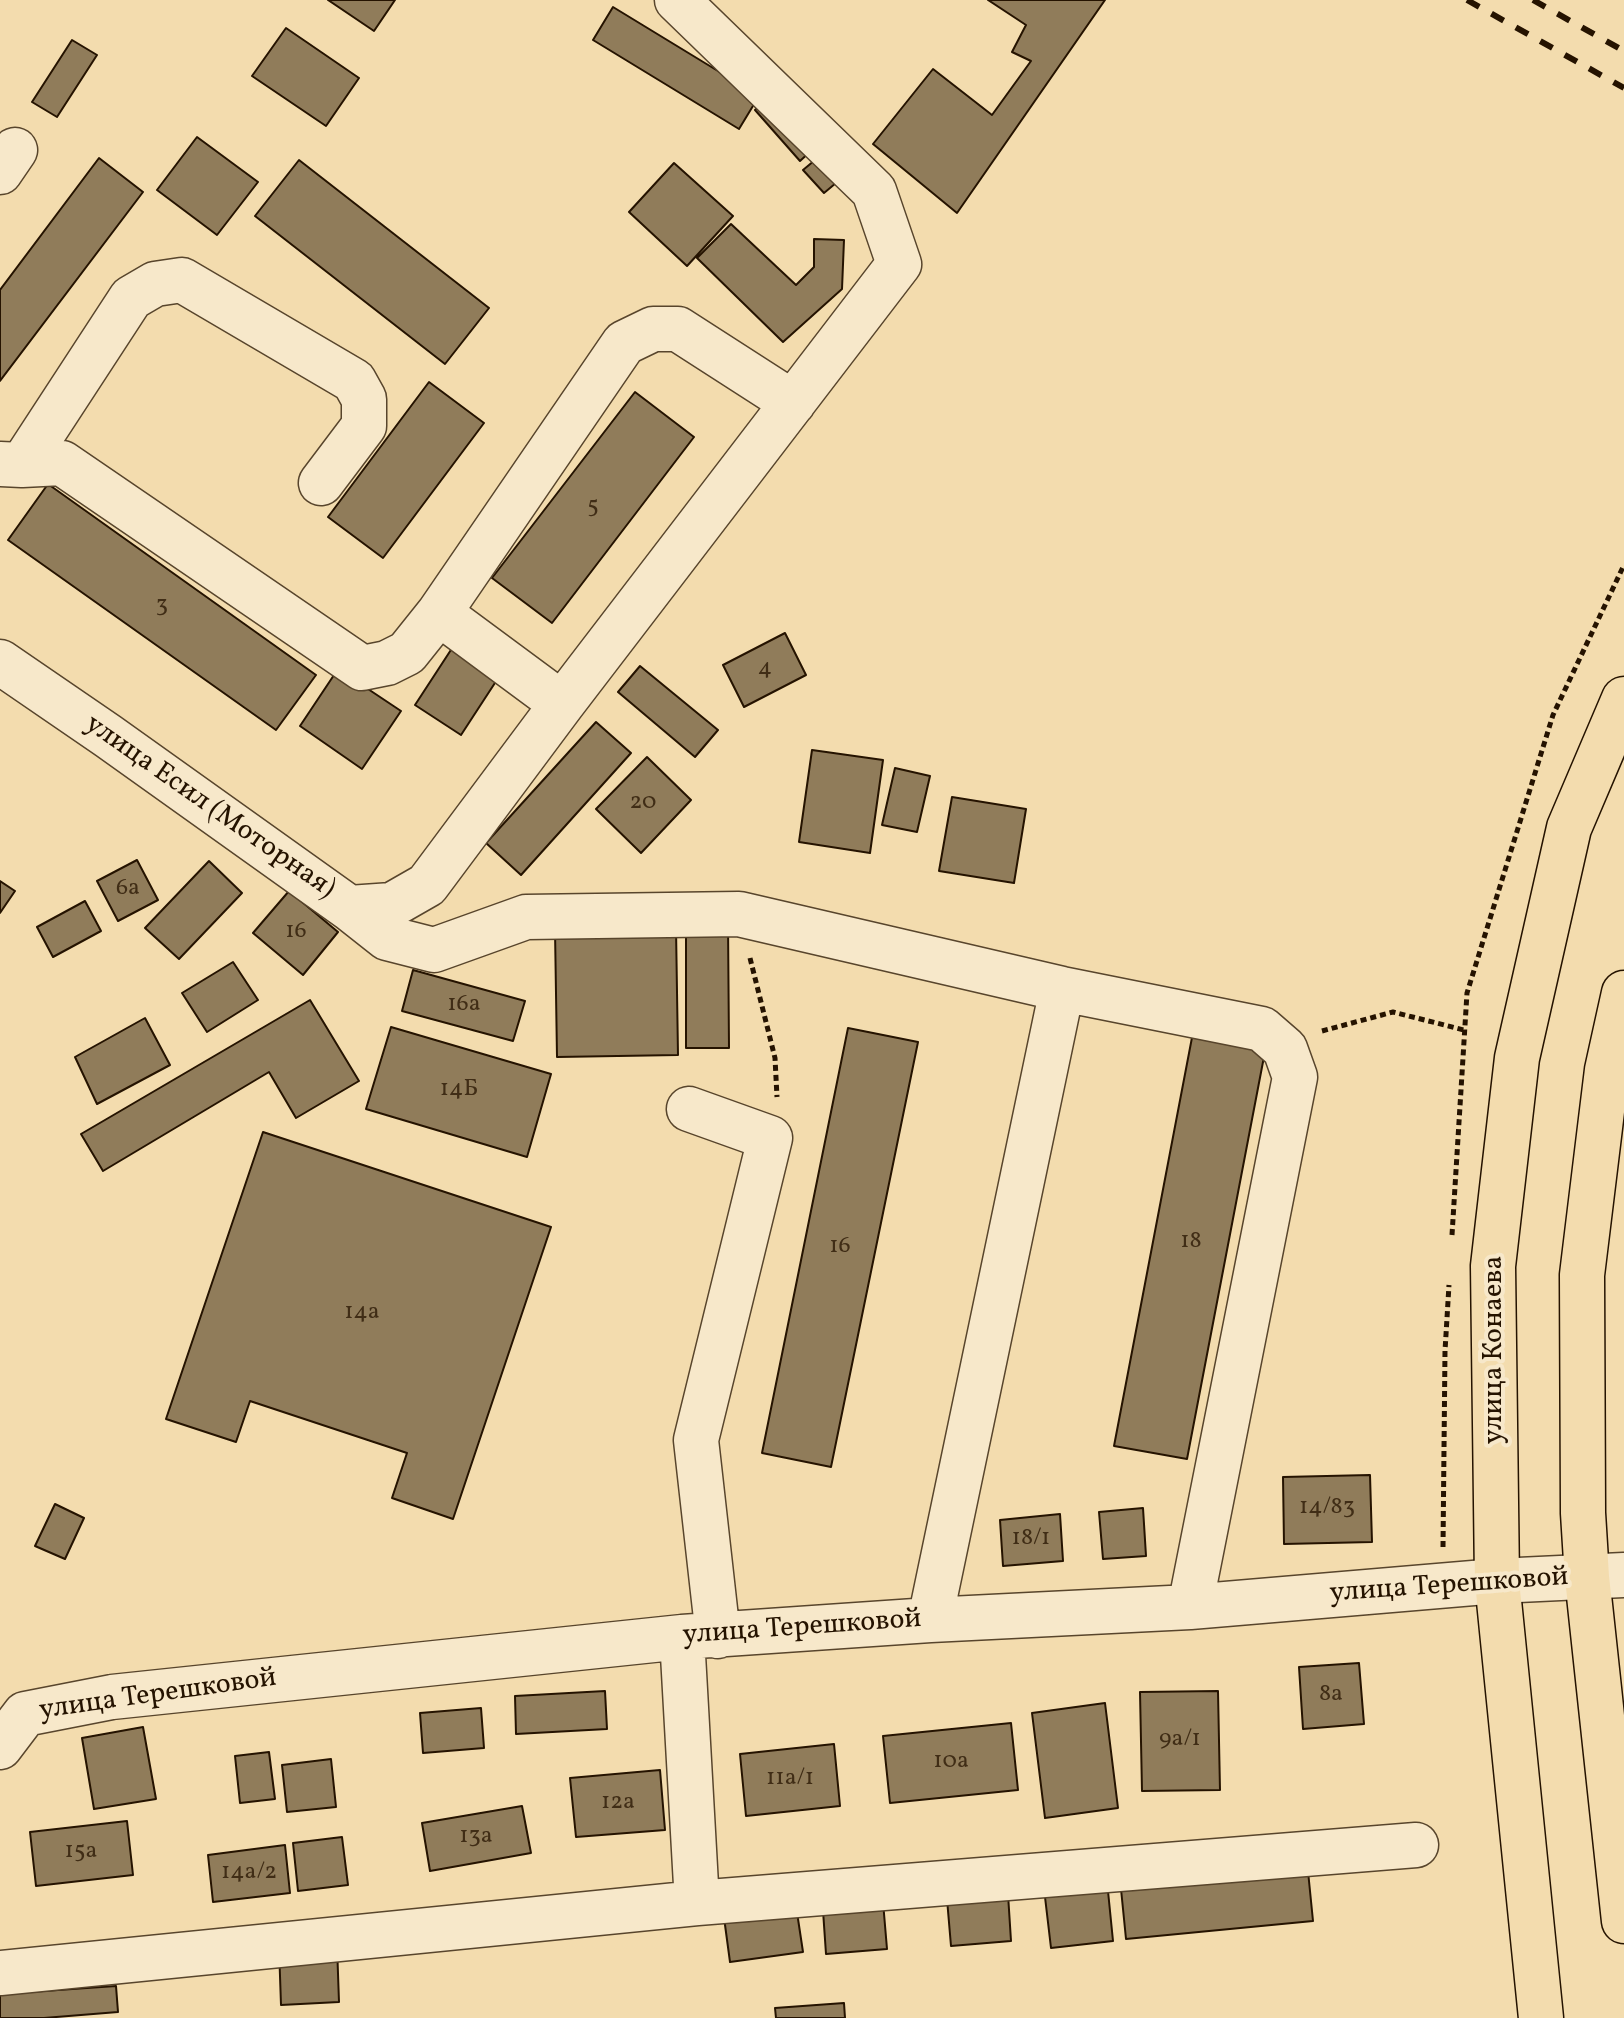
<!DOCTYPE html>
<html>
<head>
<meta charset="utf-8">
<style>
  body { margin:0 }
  canvas { display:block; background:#f3dcae }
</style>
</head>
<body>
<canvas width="1624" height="2018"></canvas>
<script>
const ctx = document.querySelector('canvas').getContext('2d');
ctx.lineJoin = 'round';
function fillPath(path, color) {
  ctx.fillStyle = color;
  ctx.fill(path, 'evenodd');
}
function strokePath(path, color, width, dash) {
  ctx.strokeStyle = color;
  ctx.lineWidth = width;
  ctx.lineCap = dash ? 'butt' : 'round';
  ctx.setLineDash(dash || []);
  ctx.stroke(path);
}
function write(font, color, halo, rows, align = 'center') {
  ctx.font = font + ' Vollkorn,serif';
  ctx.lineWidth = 8;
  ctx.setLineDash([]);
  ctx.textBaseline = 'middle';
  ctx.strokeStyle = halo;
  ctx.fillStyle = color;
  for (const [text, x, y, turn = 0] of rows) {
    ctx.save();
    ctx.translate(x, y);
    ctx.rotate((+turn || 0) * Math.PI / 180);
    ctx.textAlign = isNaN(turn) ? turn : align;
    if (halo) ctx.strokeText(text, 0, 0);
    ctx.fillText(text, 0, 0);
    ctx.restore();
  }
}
const building = new Path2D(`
  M 328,0 L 395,0 L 374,31 Z
  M 988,0 L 1105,0 L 957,213 L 873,144 L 933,69 L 992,115 L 1031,61 L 1012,52 L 1026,25 Z
  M 613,7 L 759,96 L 739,129 L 593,40 Z
  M 286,28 L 359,78 L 326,126 L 252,76 Z
  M 72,40 L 97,55 L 57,117 L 32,102 Z
  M 768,98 L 813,149 L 800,161 L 755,110 Z
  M 197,137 L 258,182 L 217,235 L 157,190 Z
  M 821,155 L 842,178 L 824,193 L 803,170 Z
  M 99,158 L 143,192 L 0,381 L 0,290 Z
  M 299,160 L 489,308 L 445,364 L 255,216 Z
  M 674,163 L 733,216 L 687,266 L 629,212 Z
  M 731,224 L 796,285 L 814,267 L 814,239 L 844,240 L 842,289 L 783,342 L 697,258 Z
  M 429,382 L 484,423 L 383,558 L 328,517 Z
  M 635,392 L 694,437 L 552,623 L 492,578 Z
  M 48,484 L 316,675 L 276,730 L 8,540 Z
  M 785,633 L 806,675 L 744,707 L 723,665 Z
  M 460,636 L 506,666 L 461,735 L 415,705 Z
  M 640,666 L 718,730 L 695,757 L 618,692 Z
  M 338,669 L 401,711 L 362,769 L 300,726 Z
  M 596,722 L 631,753 L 521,875 L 486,843 Z
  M 812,750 L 883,760 L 870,853 L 799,842 Z
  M 647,757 L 691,800 L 641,853 L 596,809 Z
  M 895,768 L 930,776 L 917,832 L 882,825 Z
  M 952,797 L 1026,809 L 1014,883 L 939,871 Z
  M 137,860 L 158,900 L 118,921 L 97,881 Z
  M 209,861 L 242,893 L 179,959 L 145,928 Z
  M 0,881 L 15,891 L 0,913 Z
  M 289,891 L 338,932 L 303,975 L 253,933 Z
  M 85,901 L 101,931 L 53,957 L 37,927 Z
  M 686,921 L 728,921 L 729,1048 L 686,1048 Z
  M 676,928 L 678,1055 L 557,1057 L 555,930 Z
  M 233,962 L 258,1000 L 207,1032 L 182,993 Z
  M 413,970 L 525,1001 L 513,1041 L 402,1011 Z
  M 310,1000 L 359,1081 L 296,1118 L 269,1072 L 103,1171 L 81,1134 Z
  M 145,1018 L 170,1065 L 97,1104 L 75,1057 Z
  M 391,1027 L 551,1074 L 527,1157 L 366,1109 Z
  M 1194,1027 L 1267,1041 L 1187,1459 L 1114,1446 Z
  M 848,1028 L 918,1042 L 831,1467 L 762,1453 Z
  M 263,1132 L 551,1227 L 453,1519 L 392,1498 L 407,1453 L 250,1401 L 236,1442 L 166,1419 Z
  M 1370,1475 L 1372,1542 L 1284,1544 L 1283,1477 Z
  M 55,1504 L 84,1518 L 65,1559 L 35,1546 Z
  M 1143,1508 L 1146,1556 L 1103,1559 L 1099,1512 Z
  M 1060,1514 L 1063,1561 L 1003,1566 L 1000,1520 Z
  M 1359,1663 L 1364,1724 L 1303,1729 L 1299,1667 Z
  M 605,1691 L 607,1729 L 516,1734 L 515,1696 Z
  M 1218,1691 L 1220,1790 L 1142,1791 L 1140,1692 Z
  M 1105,1703 L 1118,1808 L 1045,1818 L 1032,1713 Z
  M 481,1708 L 484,1748 L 423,1753 L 420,1713 Z
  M 1011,1723 L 1018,1790 L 890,1803 L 883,1736 Z
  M 143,1727 L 156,1799 L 94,1809 L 82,1738 Z
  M 834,1744 L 840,1806 L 746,1816 L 740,1754 Z
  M 269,1752 L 275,1799 L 240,1803 L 235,1756 Z
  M 331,1759 L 336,1807 L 287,1812 L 282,1765 Z
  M 660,1770 L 665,1830 L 576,1837 L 570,1778 Z
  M 522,1806 L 531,1853 L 430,1871 L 422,1823 Z
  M 127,1821 L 133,1875 L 36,1886 L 30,1832 Z
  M 342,1837 L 348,1885 L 298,1891 L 293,1843 Z
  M 285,1845 L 290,1893 L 213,1902 L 208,1855 Z
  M 1308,1871 L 1313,1921 L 1126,1939 L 1121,1889 Z
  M 882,1890 L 887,1949 L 826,1954 L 822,1896 Z
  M 1108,1891 L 1113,1941 L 1051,1948 L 1045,1897 Z
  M 1008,1894 L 1011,1941 L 951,1946 L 947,1899 Z
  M 795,1899 L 803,1952 L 730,1962 L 723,1910 Z
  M 337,1945 L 339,2002 L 281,2005 L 279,1947 Z
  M 116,1986 L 118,2012 L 44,2018 L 0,2018 L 0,1994 Z
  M 844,2003 L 845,2018 L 776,2018 L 775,2008 Z`);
fillPath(building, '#907c5a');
strokePath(building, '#251300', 2);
const minor = new Path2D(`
  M 0,172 L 15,150
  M 0,464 L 22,465 L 62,463 L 362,668 L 387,663 L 407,653 L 439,613 L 624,343 L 653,329 L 678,329 L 793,403
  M 22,465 L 131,298 L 155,284 L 182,280 L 354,381 L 364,399 L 364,426 L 321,483
  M 439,613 L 562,704
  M 0,662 L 108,736 L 349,908 L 392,905 L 427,885 L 562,704 L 899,264 L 874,191 L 677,0
  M 349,908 L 387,938 L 434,950 L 526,917 L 739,914 L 1062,989 L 1262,1029 L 1285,1049 L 1295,1077 L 1190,1607
  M 689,1109 L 770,1138 L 696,1440 L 718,1636
  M 930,1620 L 1062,989
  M 682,1637 L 697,1903
  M 0,1747 L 25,1714 L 112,1697 L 682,1637 L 930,1620 L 1190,1607 L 1497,1581 L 1624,1575
  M 0,1973 L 697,1903 L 1416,1845`);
const major = new Path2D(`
  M 1624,993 L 1607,1070 L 1582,1275 L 1583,1513 L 1587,1577 L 1624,1921
  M 1541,2018 L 1497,1581 L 1493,1266 L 1517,1058 L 1569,828 L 1624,699`);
strokePath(minor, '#58452c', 47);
strokePath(major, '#251300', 47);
strokePath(new Path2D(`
  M 750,958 L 775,1058 L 777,1097
  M 1322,1031 L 1393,1012 L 1464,1030
  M 1452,1235 L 1467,993 L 1553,715 L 1624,565
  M 1443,1547 L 1445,1351 L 1449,1285`), '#251300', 5, [6, 4]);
strokePath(minor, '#f7e8ca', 44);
strokePath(major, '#f3dcae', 44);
strokePath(new Path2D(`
  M 1467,0 L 1624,88
  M 1533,0 L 1624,51`), '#251300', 6, [14, 14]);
write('24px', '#402d16', null, [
  ["5",593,508],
  ["3",162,607],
  ["4",765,670],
  ["20",643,804],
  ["6а",128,890],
  ["16",296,933],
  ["16а",464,1006],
  ["14Б",459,1091],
  ["18",1191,1243],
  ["16",840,1248],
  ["14а",362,1314],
  ["14/83",1327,1509],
  ["18/1",1031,1540],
  ["8а",1331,1696],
  ["9а/1",1180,1741],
  ["10а",951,1763],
  ["11а/1",790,1780],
  ["12а",618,1804],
  ["13а",476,1838],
  ["15а",81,1853],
  ["14а/2",249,1874]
]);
write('28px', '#251300', '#f7e8ca', [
  ["улица Есил (Моторная)",209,808,35],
  ["улица Конаева",1496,1350,-90],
  ["улица Терешковой",1449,1587,-4],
  ["улица Терешковой",802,1629,-4],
  ["улица Терешковой",158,1696,-8]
]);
</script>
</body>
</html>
